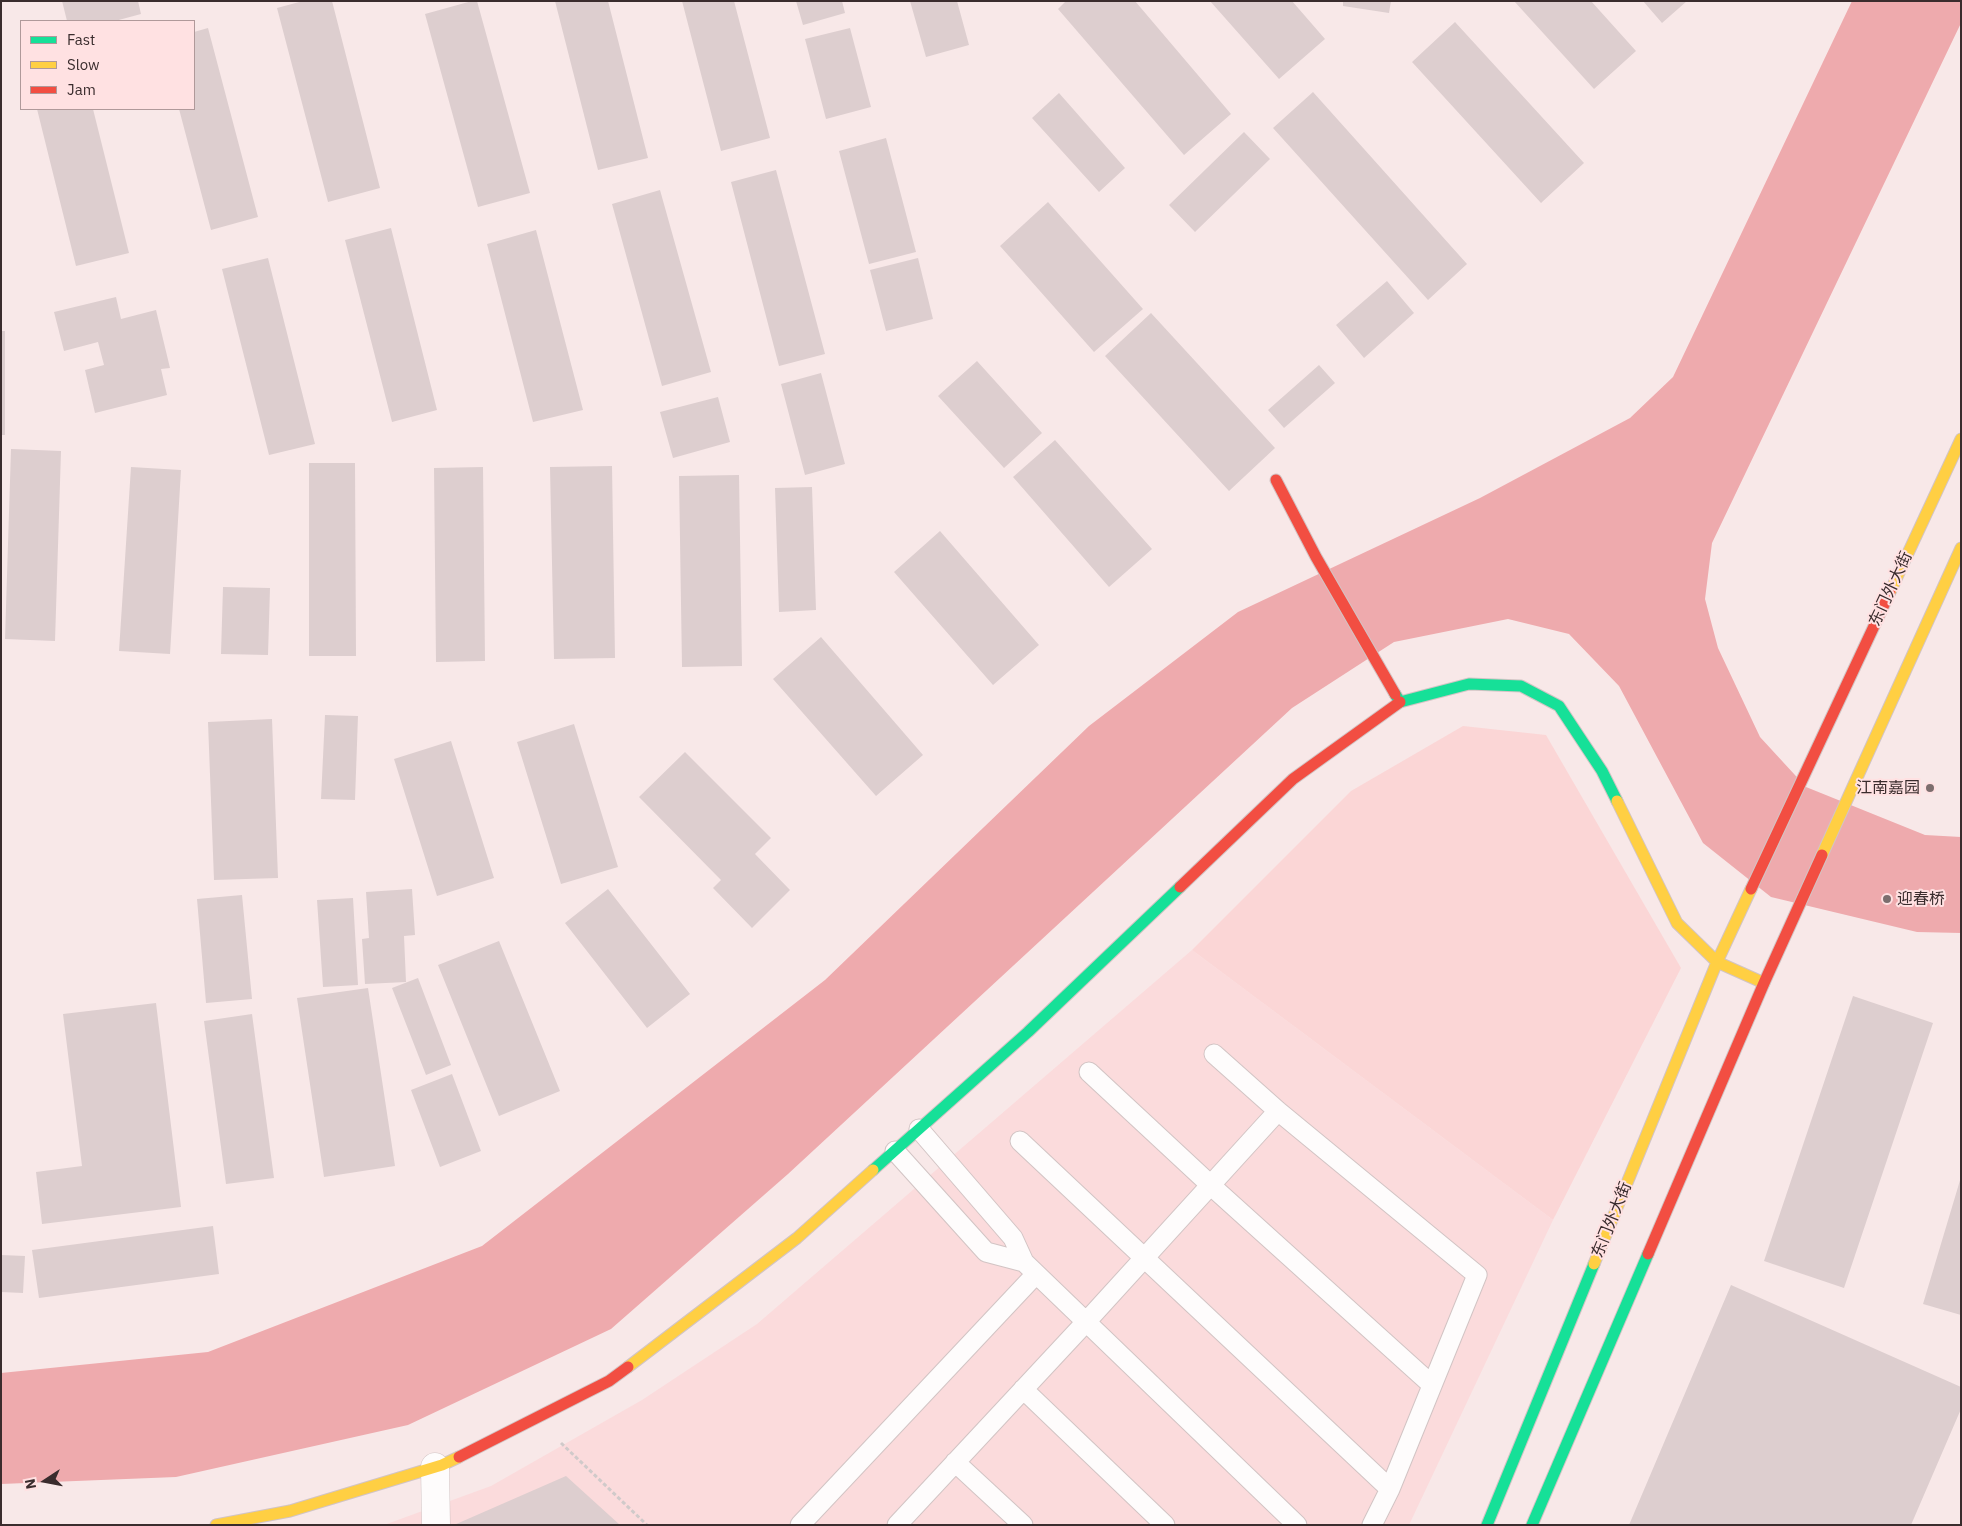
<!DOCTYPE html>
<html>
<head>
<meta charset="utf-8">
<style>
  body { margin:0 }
  #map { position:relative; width:1962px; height:1526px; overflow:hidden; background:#f8e8e8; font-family:"IBM Plex Sans",sans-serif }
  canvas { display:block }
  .frame { position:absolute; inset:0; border:2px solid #3a2c2d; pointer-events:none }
  .legend { position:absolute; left:20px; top:20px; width:175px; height:90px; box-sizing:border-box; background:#ffe1e2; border:1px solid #b0999a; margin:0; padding:6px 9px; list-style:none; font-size:15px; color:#3a2c2d }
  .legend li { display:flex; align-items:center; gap:10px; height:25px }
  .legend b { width:25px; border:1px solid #b0999a }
  .north { position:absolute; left:20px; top:1456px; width:50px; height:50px; -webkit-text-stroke:4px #ffe1e2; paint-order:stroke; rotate:259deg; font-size:14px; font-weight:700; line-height:20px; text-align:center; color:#3a2c2d }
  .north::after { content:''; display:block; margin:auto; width:18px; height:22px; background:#3a2c2d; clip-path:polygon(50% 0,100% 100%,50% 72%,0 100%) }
</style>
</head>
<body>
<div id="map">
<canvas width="1962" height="1526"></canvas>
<div class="frame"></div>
<ul class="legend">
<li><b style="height:6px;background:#16e098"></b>Fast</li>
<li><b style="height:6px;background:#ffcf43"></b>Slow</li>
<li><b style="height:6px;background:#f24e42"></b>Jam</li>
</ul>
<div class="north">N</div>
</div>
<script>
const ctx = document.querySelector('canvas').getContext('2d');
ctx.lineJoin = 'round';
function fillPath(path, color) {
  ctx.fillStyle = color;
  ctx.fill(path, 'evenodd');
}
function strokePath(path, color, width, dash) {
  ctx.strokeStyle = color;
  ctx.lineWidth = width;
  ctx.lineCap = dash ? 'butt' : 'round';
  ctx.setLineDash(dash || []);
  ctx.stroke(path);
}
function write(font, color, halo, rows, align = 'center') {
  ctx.font = font + ' "IBM Plex Sans","Noto Sans SC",sans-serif';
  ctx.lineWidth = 4;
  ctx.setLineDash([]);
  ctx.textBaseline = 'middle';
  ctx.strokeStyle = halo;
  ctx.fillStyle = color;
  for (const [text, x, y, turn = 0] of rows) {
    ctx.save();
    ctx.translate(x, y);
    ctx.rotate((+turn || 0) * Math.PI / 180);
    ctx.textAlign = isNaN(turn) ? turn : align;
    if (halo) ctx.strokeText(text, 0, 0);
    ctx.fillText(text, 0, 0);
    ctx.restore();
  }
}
fillPath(new Path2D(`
  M 1192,950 L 1553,1220 L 1409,1525 L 384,1525 L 491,1486 L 642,1400 L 757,1324 Z`), '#fbdbdc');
fillPath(new Path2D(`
  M 1463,726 L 1546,735 L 1681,968 L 1553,1220 L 1192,950 L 1351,791 Z`), '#fbd6d6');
fillPath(new Path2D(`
  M 1852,1 L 1961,1 L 1961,23 L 1712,543 L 1705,599 L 1718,648 L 1760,737 L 1806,787 L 1925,835 L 1961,837 L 1961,933 L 1917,932 L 1771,897 L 1703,843 L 1619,686 L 1569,634 L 1508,619 L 1394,642 L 1292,708 L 788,1174 L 611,1329 L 408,1425 L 176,1477 L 1,1484 L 1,1373 L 208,1352 L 482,1246 L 825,980 L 1089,726 L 1238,612 L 1480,498 L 1630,418 L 1673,377 Z`), '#eeaaad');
fillPath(new Path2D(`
  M 62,1 L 138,1 L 141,14 L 115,21 L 67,21 Z
  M 303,1 L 332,1 L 380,188 L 328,202 L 277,8 Z
  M 472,1 L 477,1 L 530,193 L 478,207 L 425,14 Z
  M 555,1 L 608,1 L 648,158 L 598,170 Z
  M 682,1 L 734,1 L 770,138 L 721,151 Z
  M 796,1 L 842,1 L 845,13 L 803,25 Z
  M 910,1 L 957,1 L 969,45 L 926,57 Z
  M 1066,1 L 1135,1 L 1231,114 L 1184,155 L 1058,9 Z
  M 1210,1 L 1292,1 L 1325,39 L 1279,79 Z
  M 1343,1 L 1391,1 L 1389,13 L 1343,6 Z
  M 1514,1 L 1591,1 L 1636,51 L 1594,89 Z
  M 1643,1 L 1687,1 L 1662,23 Z
  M 1455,22 L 1584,163 L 1541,203 L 1412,62 Z
  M 208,28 L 258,217 L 211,230 L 179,109 L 194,109 L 194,32 Z
  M 850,28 L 871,107 L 826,119 L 805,39 Z
  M 1313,92 L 1467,264 L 1428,300 L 1273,128 Z
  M 1059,93 L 1125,168 L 1099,192 L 1032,118 Z
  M 37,109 L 93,109 L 129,253 L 76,266 Z
  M 1244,132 L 1270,159 L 1195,232 L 1169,205 Z
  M 886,138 L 916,252 L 869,264 L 839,151 Z
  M 776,170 L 825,354 L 779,366 L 731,182 Z
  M 660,190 L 711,372 L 662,386 L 612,204 Z
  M 1048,202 L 1143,309 L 1094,352 L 1000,246 Z
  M 391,228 L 437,410 L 392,422 L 345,240 Z
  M 536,230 L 583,410 L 533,422 L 487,244 Z
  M 268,258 L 315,444 L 269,455 L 222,269 Z
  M 918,258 L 933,319 L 886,331 L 870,270 Z
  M 1387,281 L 1414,313 L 1364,358 L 1336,325 Z
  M 116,297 L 121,319 L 156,310 L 170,368 L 161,369 L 167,395 L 95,413 L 85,370 L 104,365 L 98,342 L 64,351 L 54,312 Z
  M 1151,313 L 1275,448 L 1229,491 L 1105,356 Z
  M 1,331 L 5,331 L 5,435 L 1,435 Z
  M 977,361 L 1042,433 L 1004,468 L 938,396 Z
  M 1319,365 L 1335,383 L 1284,428 L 1268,410 Z
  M 821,373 L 845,464 L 805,475 L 781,384 Z
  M 718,397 L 730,442 L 673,458 L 660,412 Z
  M 1055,440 L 1152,549 L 1109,587 L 1013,477 Z
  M 11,449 L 61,451 L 55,641 L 5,639 Z
  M 309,463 L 355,463 L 356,656 L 309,656 Z
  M 612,466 L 615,658 L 554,659 L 550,467 Z
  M 131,467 L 181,470 L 170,654 L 119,651 Z
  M 483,467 L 485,661 L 436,662 L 434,468 Z
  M 739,475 L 742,666 L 682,667 L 679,476 Z
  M 812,487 L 816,610 L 779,612 L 775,488 Z
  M 940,531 L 1039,645 L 993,685 L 894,572 Z
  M 223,587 L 270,588 L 268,655 L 221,654 Z
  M 821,637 L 923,755 L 876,796 L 773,679 Z
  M 325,715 L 358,716 L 355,800 L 321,799 Z
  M 272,719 L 278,878 L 214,880 L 208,722 Z
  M 574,724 L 618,867 L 561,884 L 517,742 Z
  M 451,741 L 494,878 L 437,896 L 394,759 Z
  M 685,752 L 771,838 L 755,854 L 790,890 L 752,928 L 713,888 L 721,880 L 639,797 Z
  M 412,889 L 415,935 L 404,936 L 406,982 L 365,984 L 362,939 L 369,938 L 366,892 Z
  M 608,889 L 690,994 L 647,1028 L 565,923 Z
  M 242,895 L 252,999 L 206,1003 L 197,899 Z
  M 353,898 L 358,985 L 323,987 L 317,900 Z
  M 499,941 L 560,1091 L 499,1116 L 438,965 Z
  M 418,978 L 451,1065 L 426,1075 L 392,988 Z
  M 368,988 L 395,1166 L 324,1177 L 297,998 Z
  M 1853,996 L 1933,1023 L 1844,1288 L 1764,1261 Z
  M 156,1003 L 181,1207 L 42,1224 L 36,1172 L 82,1166 L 63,1014 Z
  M 252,1014 L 274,1178 L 226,1184 L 204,1021 Z
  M 452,1074 L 481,1151 L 440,1167 L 411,1090 Z
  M 1961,1177 L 1961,1315 L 1923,1304 Z
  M 213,1226 L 219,1274 L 39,1298 L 32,1250 Z
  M 1,1255 L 25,1256 L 23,1293 L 1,1292 Z
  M 1731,1285 L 1961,1387 L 1961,1409 L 1911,1525 L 1629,1525 Z
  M 566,1476 L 620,1525 L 454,1525 Z`), '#ddcecf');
const lane = new Path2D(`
  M 1214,1054 L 1278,1111 L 1477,1275 L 1390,1489
  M 1089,1072 L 1217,1191 L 1432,1385
  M 919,1129 L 1013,1238 L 1024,1262 L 1297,1525
  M 1020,1141 L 1390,1489 L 1372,1525
  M 895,1151 L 986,1252 L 1024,1262
  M 1023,1389 L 1165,1525
  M 955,1462 L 1023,1525
  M 800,1525 L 1036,1274
  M 897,1525 L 1086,1322 L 1278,1111`);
const street = new Path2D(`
  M 435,1467 L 436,1525`);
const fast = new Path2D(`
  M 1395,694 L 1400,702 L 1469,684 L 1521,686 L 1559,706 L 1602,771 L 1617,801
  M 873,1170 L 1028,1032 L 1180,887
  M 1487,1525 L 1594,1264
  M 1532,1525 L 1648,1254`);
const slow = new Path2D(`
  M 1890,592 L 1961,439
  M 1617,801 L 1677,923 L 1717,962 L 1764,983
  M 1822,855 L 1961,548
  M 1594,1264 L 1717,962 L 1751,889
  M 628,1367 L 797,1238 L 873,1170
  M 216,1525 L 290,1511 L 442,1465 L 459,1457`);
const jam = new Path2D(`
  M 1276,480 L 1316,557 L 1395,694
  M 1180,887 L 1293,779 L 1400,702
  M 1751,889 L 1890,592
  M 1648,1254 L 1764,983 L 1822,855
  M 459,1457 L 609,1381 L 628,1367`);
strokePath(lane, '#d2c4c4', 21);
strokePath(street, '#d2c4c4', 29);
strokePath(fast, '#d2c4c4', 13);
strokePath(slow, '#d2c4c4', 13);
strokePath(jam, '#d2c4c4', 13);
strokePath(new Path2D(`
  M 561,1443 L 647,1525`), '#d0caca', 3, [4, 2.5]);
strokePath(lane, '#fefcfc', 19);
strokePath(street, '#fefcfc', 28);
strokePath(fast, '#16e098', 11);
strokePath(slow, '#ffcf43', 11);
strokePath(jam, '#f24e42', 11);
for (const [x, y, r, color] of [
  [1930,788,5,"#7c6e6e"],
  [1887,899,5,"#7c6e6e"]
]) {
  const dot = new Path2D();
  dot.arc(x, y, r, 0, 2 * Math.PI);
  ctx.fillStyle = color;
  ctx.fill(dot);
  strokePath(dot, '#ffe1e2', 2);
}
write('16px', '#3a2c2d', '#ffe1e2', [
  ["东门外大街",1891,589,-65],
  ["东门外大街",1612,1220,-68]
]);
write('16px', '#3a2c2d', '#ffe1e2', [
  ["江南嘉园",1920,788],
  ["迎春桥",1897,899,"left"]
], 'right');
</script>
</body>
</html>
